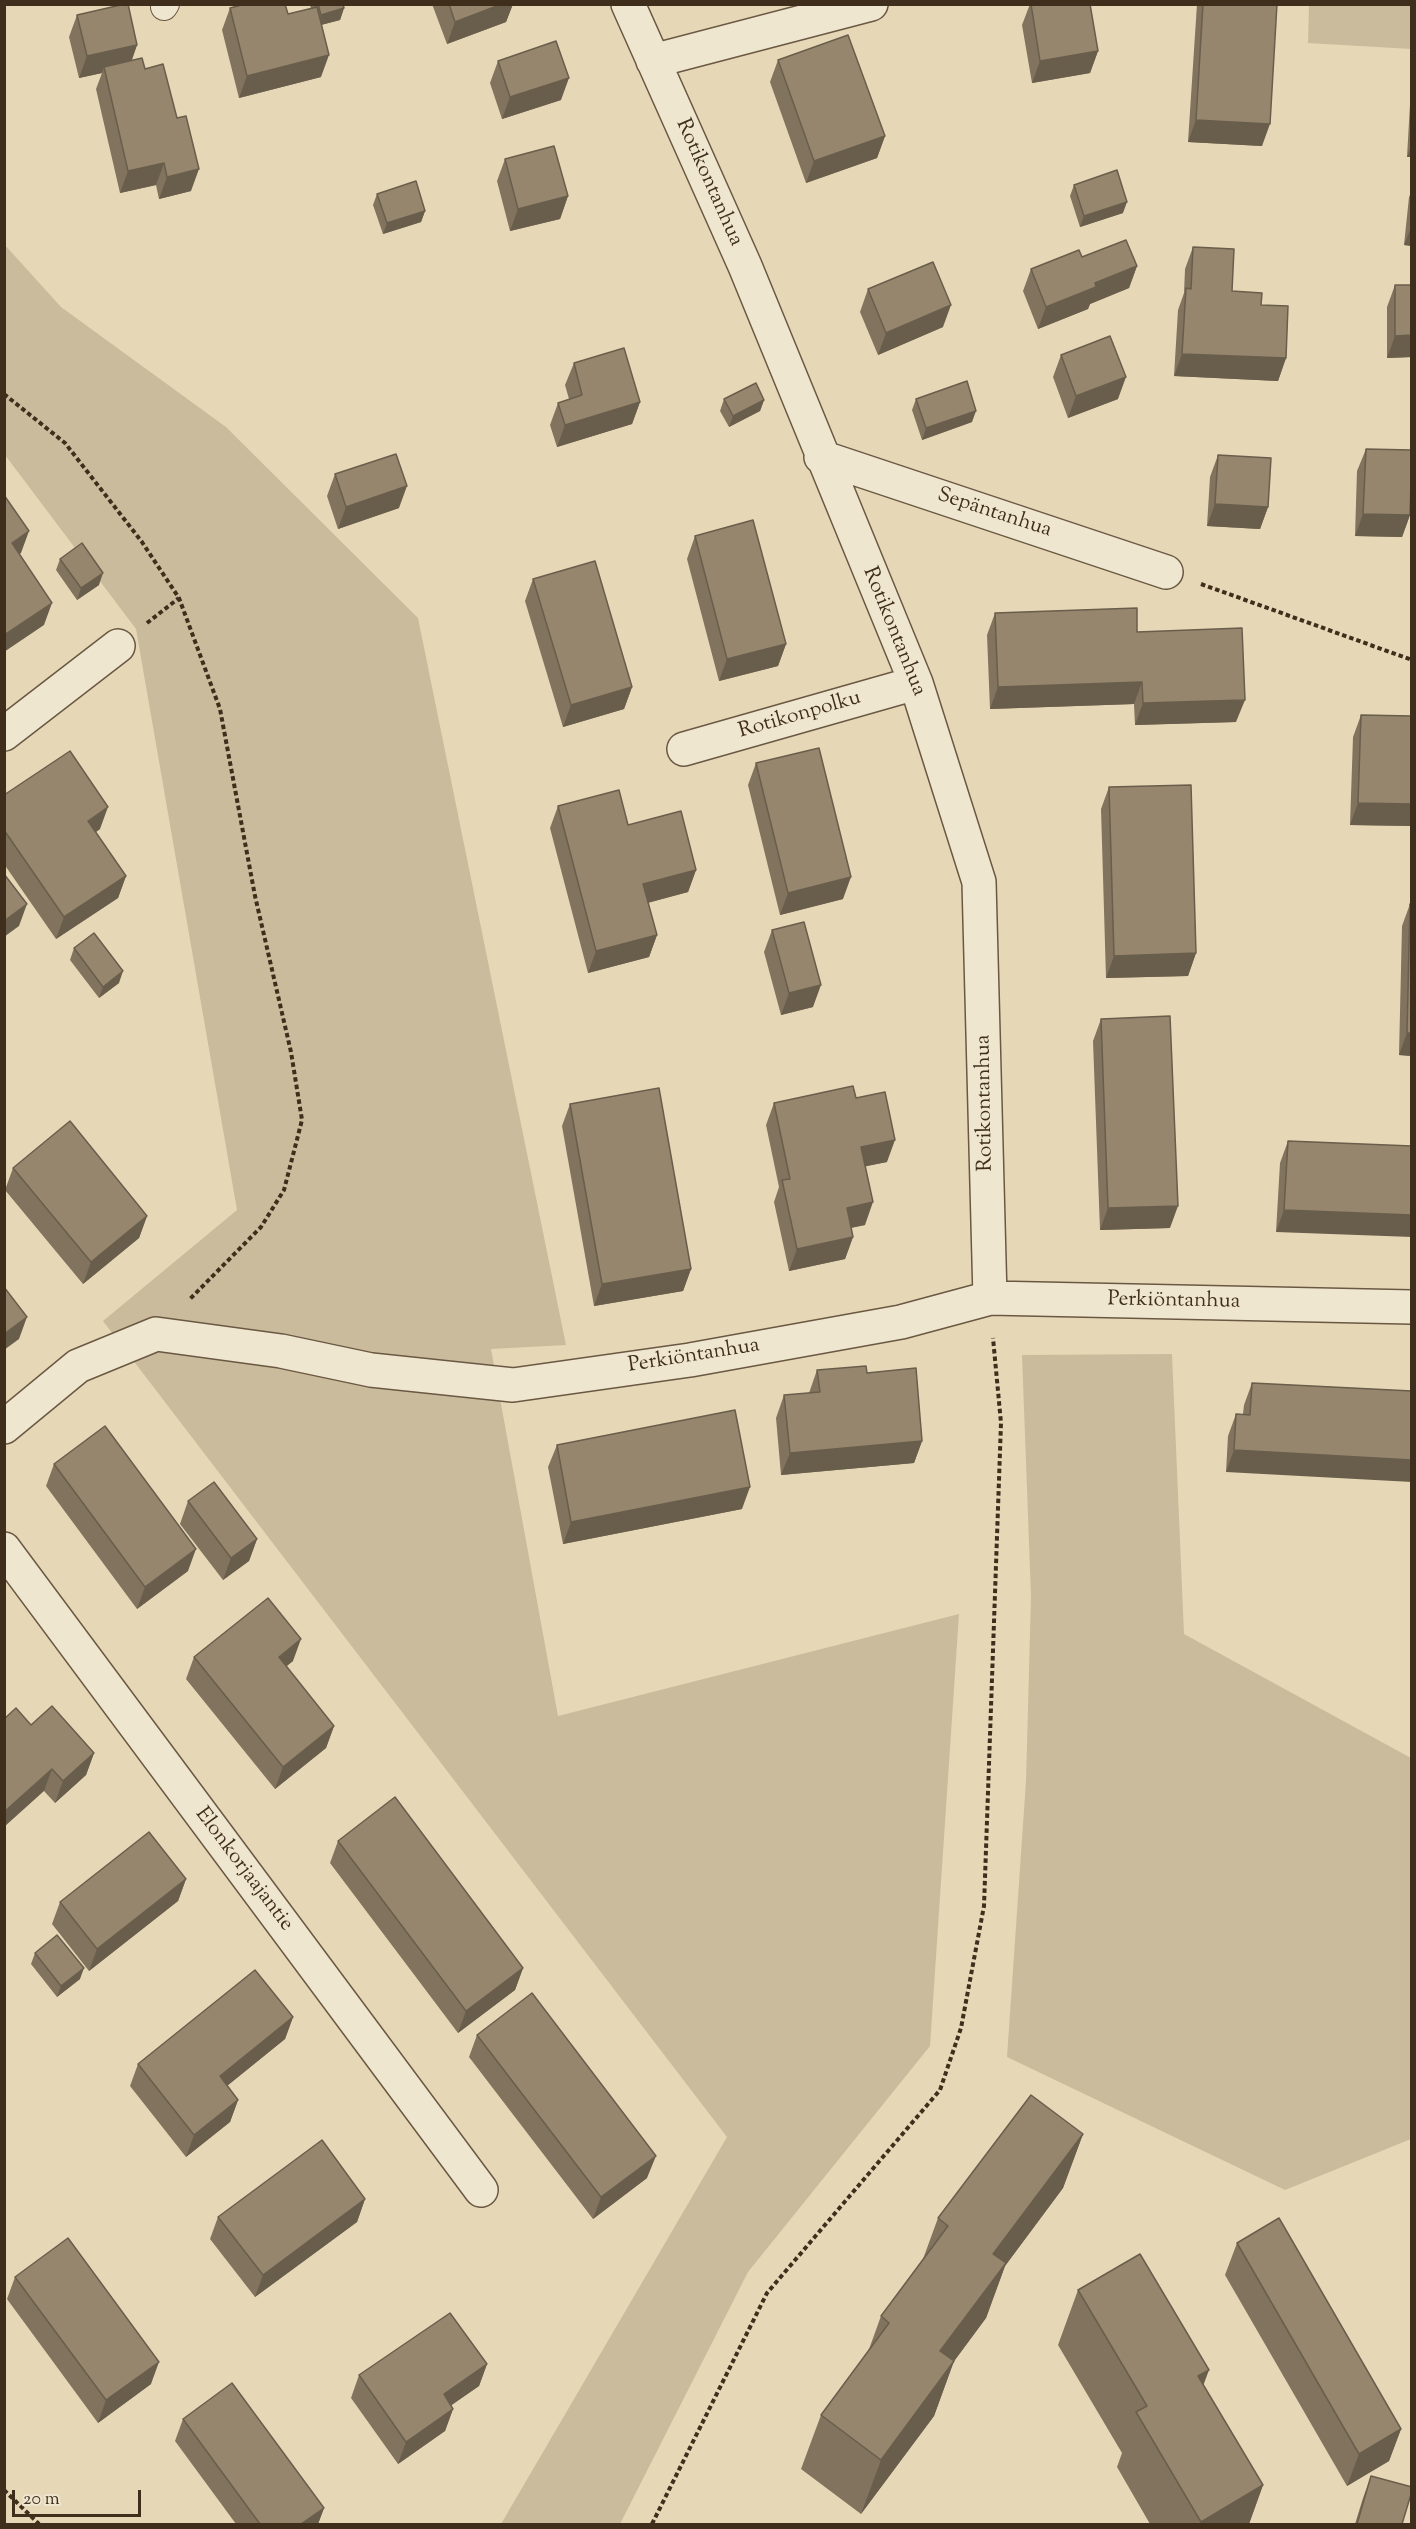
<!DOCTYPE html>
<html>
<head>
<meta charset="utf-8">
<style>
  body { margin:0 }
  #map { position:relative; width:1416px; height:2529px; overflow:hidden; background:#e6d8b6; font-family:"Sorts Mill Goudy",serif }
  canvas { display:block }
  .frame { position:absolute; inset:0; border:6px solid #402e1d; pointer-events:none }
  .scale { position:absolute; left:12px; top:2490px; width:129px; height:27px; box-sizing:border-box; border:3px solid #402e1d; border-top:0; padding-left:8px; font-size:18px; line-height:21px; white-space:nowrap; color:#402e1d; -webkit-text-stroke:4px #efe6d0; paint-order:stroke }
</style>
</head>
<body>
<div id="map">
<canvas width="1416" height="2529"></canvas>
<div class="frame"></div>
<div class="scale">20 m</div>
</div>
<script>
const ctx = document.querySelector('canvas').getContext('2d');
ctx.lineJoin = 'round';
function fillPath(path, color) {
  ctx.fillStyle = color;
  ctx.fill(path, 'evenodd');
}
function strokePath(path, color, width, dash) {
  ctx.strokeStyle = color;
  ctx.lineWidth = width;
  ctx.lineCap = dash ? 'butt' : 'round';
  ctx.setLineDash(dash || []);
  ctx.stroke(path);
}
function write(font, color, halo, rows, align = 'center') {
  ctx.font = font + ' "Sorts Mill Goudy",serif';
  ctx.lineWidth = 4.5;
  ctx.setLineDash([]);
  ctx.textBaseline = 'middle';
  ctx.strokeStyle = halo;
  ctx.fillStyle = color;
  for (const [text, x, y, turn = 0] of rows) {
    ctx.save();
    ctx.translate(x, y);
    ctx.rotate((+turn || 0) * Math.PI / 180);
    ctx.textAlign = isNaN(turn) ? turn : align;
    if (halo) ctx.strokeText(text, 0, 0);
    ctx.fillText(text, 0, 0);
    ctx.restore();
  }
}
fillPath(new Path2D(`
  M 1309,5 L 1411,5 L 1411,49 L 1308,43 Z
  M 4,244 L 61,307 L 226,427 L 418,618 L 566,1345 L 491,1349 L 558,1716 L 959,1614 L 930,2046 L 748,2272 L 620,2524 L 501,2524 L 727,2137 L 103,1321 L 237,1210 L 136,629 L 5,455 Z
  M 1172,1354 L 1184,1634 L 1411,1758 L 1411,2139 L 1285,2190 L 1007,2057 L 1026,1781 L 1031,1596 L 1022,1355 Z`), '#cabb9c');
const lane = new Path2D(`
  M 164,7 L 166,4`);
const street = new Path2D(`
  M 628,4 L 745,266 L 916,683 L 979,882 L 990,1298
  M 653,61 L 871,4
  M 821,457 L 1166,572
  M 4,734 L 118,646
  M 684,749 L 916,683
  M 4,1427 L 78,1366 L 156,1334 L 281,1351 L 371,1370 L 513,1385 L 690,1360 L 901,1322 L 990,1298 L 1412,1307
  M 4,1549 L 481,2190`);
strokePath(lane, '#6a5843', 28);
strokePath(street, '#6a5843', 36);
strokePath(new Path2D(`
  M 4,394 L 65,443 L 142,542 L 179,598 L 220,709 L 255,896 L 291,1052 L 302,1120 L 284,1190 L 261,1227 L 190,1299
  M 1201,584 L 1412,660
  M 147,623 L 179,598
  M 4,2490 L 39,2524
  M 652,2524 L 767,2293 L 940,2090 L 961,2028 L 984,1906 L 1001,1423 L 993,1338`), '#402e1d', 4, [4.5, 3]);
strokePath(lane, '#efe6d0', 26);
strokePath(street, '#efe6d0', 33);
fillPath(new Path2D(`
  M 310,4 L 343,4 L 344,8 L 340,20 L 321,25 L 321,77 L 239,98 L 222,30 L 230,8 L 288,14 L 311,9 Z
  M 432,4 L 513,4 L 506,22 L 447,44 Z
  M 1030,4 L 1090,4 L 1098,51 L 1090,73 L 1032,83 L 1022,25 Z
  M 1197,4 L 1277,4 L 1262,146 L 1188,142 Z
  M 77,15 L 137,45 L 132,60 L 145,69 L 191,191 L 159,199 L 156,185 L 120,193 L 96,89 L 102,73 L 79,78 L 69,37 Z
  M 778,60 L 885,136 L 877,158 L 806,183 L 770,82 Z
  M 498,61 L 561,100 L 502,119 L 490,83 Z
  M 1412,69 L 1412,157 L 1407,157 Z
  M 505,159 L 568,196 L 560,219 L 510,231 L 497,181 Z
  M 1074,185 L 1123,213 L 1080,227 L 1070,196 Z
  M 1412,190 L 1412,246 L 1404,245 L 1409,197 Z
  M 377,194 L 425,211 L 421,222 L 383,234 L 373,205 Z
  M 1193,247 L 1232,291 L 1261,305 L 1286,358 L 1278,381 L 1174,376 L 1178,310 L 1184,293 L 1185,269 Z
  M 1082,257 L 1137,266 L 1129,288 L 1090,304 L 1088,309 L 1038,329 L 1023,291 L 1031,269 Z
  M 1395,285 L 1412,357 L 1387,358 L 1387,307 Z
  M 868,289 L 943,327 L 878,355 L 860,312 Z
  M 1061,355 L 1118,399 L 1068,418 L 1053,377 Z
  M 574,363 L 640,402 L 632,424 L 557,447 L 550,425 L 558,403 L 569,399 L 565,385 Z
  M 724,399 L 764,400 L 760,411 L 729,427 L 720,411 Z
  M 916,399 L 972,422 L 922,440 L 912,410 Z
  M 1366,449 L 1410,515 L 1402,537 L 1355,536 L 1357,471 Z
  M 1218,455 L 1268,507 L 1260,529 L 1207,526 L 1210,477 Z
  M 335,474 L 399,508 L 338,529 L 327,496 Z
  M 695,536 L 786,644 L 778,666 L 719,681 L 687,559 Z
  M 60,559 L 99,585 L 77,600 L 56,570 Z
  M 533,579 L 632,687 L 624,709 L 563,727 L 525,601 Z
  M 995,613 L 1137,632 L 1236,722 L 1135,725 L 1134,704 L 990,709 L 987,635 Z
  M 1361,715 L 1412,716 L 1412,826 L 1350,825 L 1353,737 Z
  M 756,763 L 843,899 L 780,915 L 748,785 Z
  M 1109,787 L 1196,953 L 1188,976 L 1106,978 L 1101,809 Z
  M 4,795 L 100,829 L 96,832 L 126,876 L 118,898 L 56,939 L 4,864 Z
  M 558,806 L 628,825 L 696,870 L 688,892 L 648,903 L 657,935 L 649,957 L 588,973 L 550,828 Z
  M 1410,904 L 1412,1056 L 1399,1055 L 1402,926 Z
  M 772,930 L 813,1007 L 781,1015 L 764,952 Z
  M 74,948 L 119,983 L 99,998 L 70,960 Z
  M 1101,1019 L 1170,1228 L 1100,1230 L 1093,1041 Z
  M 856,1098 L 887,1162 L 865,1166 L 865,1225 L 851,1228 L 853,1237 L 845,1259 L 789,1271 L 774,1202 L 779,1187 L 766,1125 L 774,1103 Z
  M 570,1104 L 691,1269 L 683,1291 L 594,1306 L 562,1126 Z
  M 1288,1141 L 1412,1146 L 1276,1232 L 1280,1163 Z
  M 13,1168 L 147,1216 L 139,1238 L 83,1284 L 5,1190 Z
  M 817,1370 L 922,1441 L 914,1463 L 781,1475 L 776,1418 L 784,1395 L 809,1393 Z
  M 1252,1383 L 1412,1391 L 1226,1472 L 1228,1436 L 1236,1414 L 1243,1414 L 1244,1405 Z
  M 557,1445 L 742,1509 L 563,1544 L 548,1467 Z
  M 54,1464 L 188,1571 L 137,1609 L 46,1486 Z
  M 188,1501 L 257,1539 L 249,1561 L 223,1580 L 180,1524 Z
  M 194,1657 L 293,1661 L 286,1666 L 334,1726 L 326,1748 L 275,1789 L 186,1679 Z
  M 31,1725 L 94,1753 L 86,1775 L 55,1803 L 44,1791 Z
  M 338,1841 L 523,1968 L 515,1990 L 458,2033 L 330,1863 Z
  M 186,1879 L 178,1901 L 89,1971 L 52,1924 L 60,1902 Z
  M 35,1953 L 80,1979 L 57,1997 L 31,1964 Z
  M 293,2017 L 285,2039 L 227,2086 L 238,2100 L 230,2122 L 186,2157 L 130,2086 L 138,2064 Z
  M 477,2035 L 647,2178 L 593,2219 L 469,2057 Z
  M 1083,2134 L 1063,2188 L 1005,2266 L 986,2318 L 954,2361 L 934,2416 L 861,2514 L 801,2469 L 821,2415 L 868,2352 L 881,2316 L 923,2259 L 938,2218 Z
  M 365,2199 L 357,2222 L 255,2297 L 210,2239 L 218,2217 Z
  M 1237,2243 L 1401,2429 L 1389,2461 L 1347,2486 L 1225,2275 Z
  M 15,2277 L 151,2384 L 98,2423 L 7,2299 Z
  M 1078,2290 L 1203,2384 L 1263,2485 L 1249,2524 L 1150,2524 L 1117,2467 L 1122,2453 L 1058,2345 Z
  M 487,2364 L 479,2386 L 451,2405 L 453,2409 L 445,2431 L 398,2464 L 351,2398 L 359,2375 Z
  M 183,2419 L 324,2508 L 318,2524 L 236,2524 L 175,2441 Z
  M 1371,2476 L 1402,2524 L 1355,2524 L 1363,2498 Z`), '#81735e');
fillPath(new Path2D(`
  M 502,4 L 513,4 L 506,22 L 447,44 L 455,22 Z
  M 344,8 L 340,20 L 317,26 L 321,15 Z
  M 137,45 L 129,67 L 104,67 L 102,73 L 79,78 L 87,56 Z
  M 1098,51 L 1090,73 L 1032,83 L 1040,61 Z
  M 329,55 L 321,77 L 239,98 L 247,76 Z
  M 569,78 L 561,100 L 502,119 L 510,97 Z
  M 1196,120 L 1270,124 L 1262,146 L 1188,142 Z
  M 885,136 L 877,158 L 806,183 L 814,161 Z
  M 1412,144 L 1412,157 L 1407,157 Z
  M 164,163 L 156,185 L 120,193 L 128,171 Z
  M 199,169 L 191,191 L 159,199 L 167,177 Z
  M 568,196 L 560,219 L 510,231 L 518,209 Z
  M 1127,202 L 1123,213 L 1080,227 L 1084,216 Z
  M 425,211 L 421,222 L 383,234 L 387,223 Z
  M 1412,225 L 1412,246 L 1404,245 Z
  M 1137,266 L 1129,288 L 1090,304 L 1088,309 L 1038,329 L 1046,307 L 1095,283 Z
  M 951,305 L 943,327 L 878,355 L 886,333 Z
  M 1412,335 L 1412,357 L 1387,358 L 1395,336 Z
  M 1182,354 L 1286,358 L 1278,381 L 1174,376 Z
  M 1126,377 L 1118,399 L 1068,418 L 1076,396 Z
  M 764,400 L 760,411 L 729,427 L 733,416 Z
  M 640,402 L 632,424 L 557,447 L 565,425 Z
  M 976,411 L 972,422 L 922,440 L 926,428 Z
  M 407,486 L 399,508 L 338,529 L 346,507 Z
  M 1215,504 L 1268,507 L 1260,529 L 1207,526 Z
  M 1363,514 L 1410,515 L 1402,537 L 1355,536 Z
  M 29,531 L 21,553 L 4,565 L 12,543 Z
  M 103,573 L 99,585 L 77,600 L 81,588 Z
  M 52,603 L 44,625 L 4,652 L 4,635 Z
  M 786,644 L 778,666 L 719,681 L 727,659 Z
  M 1142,682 L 1134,704 L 990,709 L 998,687 Z
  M 632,687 L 624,709 L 563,727 L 571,705 Z
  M 1245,700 L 1236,722 L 1135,725 L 1143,703 Z
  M 1358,803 L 1412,804 L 1412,826 L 1350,825 Z
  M 108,807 L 100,829 L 80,843 L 88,821 Z
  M 696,870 L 688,892 L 635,906 L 643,884 Z
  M 126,876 L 118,898 L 56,939 L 64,917 Z
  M 851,877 L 843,899 L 780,915 L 788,893 Z
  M 27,904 L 19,926 L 4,937 L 4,921 Z
  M 657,935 L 649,957 L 588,973 L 596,951 Z
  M 1196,953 L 1188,976 L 1106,978 L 1114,956 Z
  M 123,971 L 119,983 L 99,998 L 103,987 Z
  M 821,985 L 813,1007 L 781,1015 L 789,993 Z
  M 1407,1033 L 1412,1033 L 1412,1056 L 1399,1055 Z
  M 895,1140 L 887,1162 L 853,1169 L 861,1147 Z
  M 873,1202 L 865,1225 L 839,1230 L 847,1208 Z
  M 1178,1206 L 1170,1228 L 1100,1230 L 1108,1208 Z
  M 1284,1210 L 1412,1215 L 1412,1237 L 1276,1232 Z
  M 147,1216 L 139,1238 L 83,1284 L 91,1262 Z
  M 853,1237 L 845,1259 L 789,1271 L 797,1249 Z
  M 691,1269 L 683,1291 L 594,1306 L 602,1284 Z
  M 27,1317 L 19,1339 L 4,1350 L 4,1334 Z
  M 922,1441 L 914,1463 L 781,1475 L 790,1453 Z
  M 1234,1450 L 1412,1460 L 1412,1482 L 1226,1472 Z
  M 750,1487 L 742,1509 L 563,1544 L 571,1522 Z
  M 257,1539 L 249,1561 L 223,1580 L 231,1558 Z
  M 196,1549 L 188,1571 L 137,1609 L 145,1587 Z
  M 301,1639 L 293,1661 L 271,1679 L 279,1657 Z
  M 334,1726 L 326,1748 L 275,1789 L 283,1767 Z
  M 94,1753 L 86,1775 L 55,1803 L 63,1781 Z
  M 52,1769 L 44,1791 L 4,1827 L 4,1812 Z
  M 186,1879 L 178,1901 L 89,1971 L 97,1949 Z
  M 84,1968 L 80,1979 L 57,1997 L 61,1986 Z
  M 523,1968 L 515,1990 L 458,2033 L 466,2011 Z
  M 293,2017 L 285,2039 L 212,2098 L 220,2076 Z
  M 238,2100 L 230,2122 L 186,2157 L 194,2135 Z
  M 1083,2134 L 1063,2188 L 1005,2266 L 986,2318 L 921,2406 L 940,2351 L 993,2254 Z
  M 656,2156 L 647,2178 L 593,2219 L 601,2197 Z
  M 365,2199 L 357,2222 L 255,2297 L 263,2275 Z
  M 954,2361 L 934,2416 L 861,2514 L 881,2460 Z
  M 159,2362 L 151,2384 L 98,2423 L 106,2400 Z
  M 487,2364 L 479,2386 L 436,2416 L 444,2394 Z
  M 1209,2370 L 1189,2424 L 1198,2376 Z
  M 453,2409 L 445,2431 L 398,2464 L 406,2442 Z
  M 1401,2429 L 1389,2461 L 1347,2486 L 1359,2454 Z
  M 1263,2485 L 1249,2524 L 1200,2524 L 1201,2522 Z
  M 324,2508 L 318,2524 L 301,2524 Z`), '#695e4c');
const building = new Path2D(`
  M 125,4 L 128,4 L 137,45 L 87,56 L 77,15 Z
  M 245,4 L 285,4 L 288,14 L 317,7 L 329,55 L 247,76 L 230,8 Z
  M 318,4 L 343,4 L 344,8 L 321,15 Z
  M 449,4 L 502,4 L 455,22 Z
  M 1031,4 L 1090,4 L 1098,51 L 1040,61 Z
  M 1203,4 L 1277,4 L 1270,124 L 1196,120 Z
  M 848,35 L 885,136 L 814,161 L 778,60 Z
  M 556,41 L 569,78 L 510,97 L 498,61 Z
  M 142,58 L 145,69 L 163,64 L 177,118 L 186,116 L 199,169 L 167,177 L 164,163 L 128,171 L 104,67 Z
  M 554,146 L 568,196 L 518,209 L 505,159 Z
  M 1117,170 L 1127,202 L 1084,216 L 1074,185 Z
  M 416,181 L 425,211 L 387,223 L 377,194 Z
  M 1126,240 L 1137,266 L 1095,283 L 1096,287 L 1046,307 L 1031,269 L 1079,250 L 1082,257 Z
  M 1193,247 L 1234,249 L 1232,291 L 1262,293 L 1261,305 L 1288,306 L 1286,358 L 1182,354 L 1186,288 L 1191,289 Z
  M 933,262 L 951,305 L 886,333 L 868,289 Z
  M 1395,285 L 1412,285 L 1412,335 L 1395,336 Z
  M 1110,336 L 1126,377 L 1076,396 L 1061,355 Z
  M 624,348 L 640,402 L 565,425 L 558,403 L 582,395 L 574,363 Z
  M 967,381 L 976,411 L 926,428 L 916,399 Z
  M 756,383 L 764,400 L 733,416 L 724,399 Z
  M 1366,449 L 1412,450 L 1410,515 L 1363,514 Z
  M 396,454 L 407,486 L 346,507 L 335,474 Z
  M 1218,455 L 1271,458 L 1268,507 L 1215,504 Z
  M 4,495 L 29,531 L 12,543 L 52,603 L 4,635 Z
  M 753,520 L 786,644 L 727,659 L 695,536 Z
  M 82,543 L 103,573 L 81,588 L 60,559 Z
  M 595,561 L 632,687 L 571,705 L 533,579 Z
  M 1137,608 L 1137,632 L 1242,628 L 1245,700 L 1143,703 L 1142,682 L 998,687 L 995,613 Z
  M 1361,715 L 1412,716 L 1412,804 L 1358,803 Z
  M 819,748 L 851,877 L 788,893 L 756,763 Z
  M 70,751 L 108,807 L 88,821 L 126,876 L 64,917 L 4,830 L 4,795 Z
  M 1191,785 L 1196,953 L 1114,956 L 1109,787 Z
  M 619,790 L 628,825 L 681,811 L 696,870 L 643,884 L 657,935 L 596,951 L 558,806 Z
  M 4,874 L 27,904 L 4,921 Z
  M 1410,904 L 1412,904 L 1412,1033 L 1407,1033 Z
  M 804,922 L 821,985 L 789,993 L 772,930 Z
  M 94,933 L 123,971 L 103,987 L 74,948 Z
  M 1170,1016 L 1178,1206 L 1108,1208 L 1101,1019 Z
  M 853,1086 L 856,1098 L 885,1092 L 895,1140 L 861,1147 L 873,1202 L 847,1208 L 853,1237 L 797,1249 L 782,1180 L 790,1179 L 774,1103 Z
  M 659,1088 L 691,1269 L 602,1284 L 570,1104 Z
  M 70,1121 L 147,1216 L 91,1262 L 13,1168 Z
  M 1288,1141 L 1412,1146 L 1412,1215 L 1284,1210 Z
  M 4,1287 L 27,1317 L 4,1334 Z
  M 866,1366 L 867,1373 L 916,1368 L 922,1441 L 790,1453 L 784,1395 L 820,1392 L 817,1370 Z
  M 1252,1383 L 1412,1391 L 1412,1460 L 1234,1450 L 1236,1414 L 1250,1415 Z
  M 735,1410 L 750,1487 L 571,1522 L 557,1445 Z
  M 105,1426 L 196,1549 L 145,1587 L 54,1464 Z
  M 214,1482 L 257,1539 L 231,1558 L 188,1501 Z
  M 268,1598 L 301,1639 L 279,1657 L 334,1726 L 283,1767 L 194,1657 Z
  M 52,1706 L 94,1753 L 63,1781 L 52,1769 L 4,1812 L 4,1719 L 16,1708 L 31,1725 Z
  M 395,1797 L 523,1968 L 466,2011 L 338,1841 Z
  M 149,1832 L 186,1879 L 97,1949 L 60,1902 Z
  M 57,1935 L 84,1968 L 61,1986 L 35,1953 Z
  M 255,1970 L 293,2017 L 220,2076 L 238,2100 L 194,2135 L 138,2064 Z
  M 532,1993 L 656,2156 L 601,2197 L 477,2035 Z
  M 1031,2095 L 1083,2134 L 993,2254 L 1006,2263 L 940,2351 L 954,2361 L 881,2460 L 821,2415 L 889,2323 L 881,2316 L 948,2226 L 938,2218 Z
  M 322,2140 L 365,2199 L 263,2275 L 218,2217 Z
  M 1279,2218 L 1401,2429 L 1359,2454 L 1237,2243 Z
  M 68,2238 L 159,2362 L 106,2400 L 15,2277 Z
  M 1140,2254 L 1209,2370 L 1198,2376 L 1263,2485 L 1201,2522 L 1136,2412 L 1147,2406 L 1078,2290 Z
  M 450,2313 L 487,2364 L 444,2394 L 453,2409 L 406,2442 L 359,2375 Z
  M 232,2383 L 324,2508 L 301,2524 L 260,2524 L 183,2419 Z
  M 1371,2476 L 1412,2487 L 1412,2491 L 1402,2524 L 1357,2524 Z`);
fillPath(building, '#96866d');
strokePath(building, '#695e4c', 1.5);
write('21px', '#402e1d', '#efe6d0', [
  ["Rotikontanhua",708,183,66],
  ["Sepäntanhua",994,514,18],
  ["Rotikontanhua",893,632,68],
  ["Rotikonpolku",800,716,-16],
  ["Rotikontanhua",986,1103,-91],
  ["Perkiöntanhua",1174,1302,1],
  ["Perkiöntanhua",694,1357,-9],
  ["Elonkorjaajantie",243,1870,53]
]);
</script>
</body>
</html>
